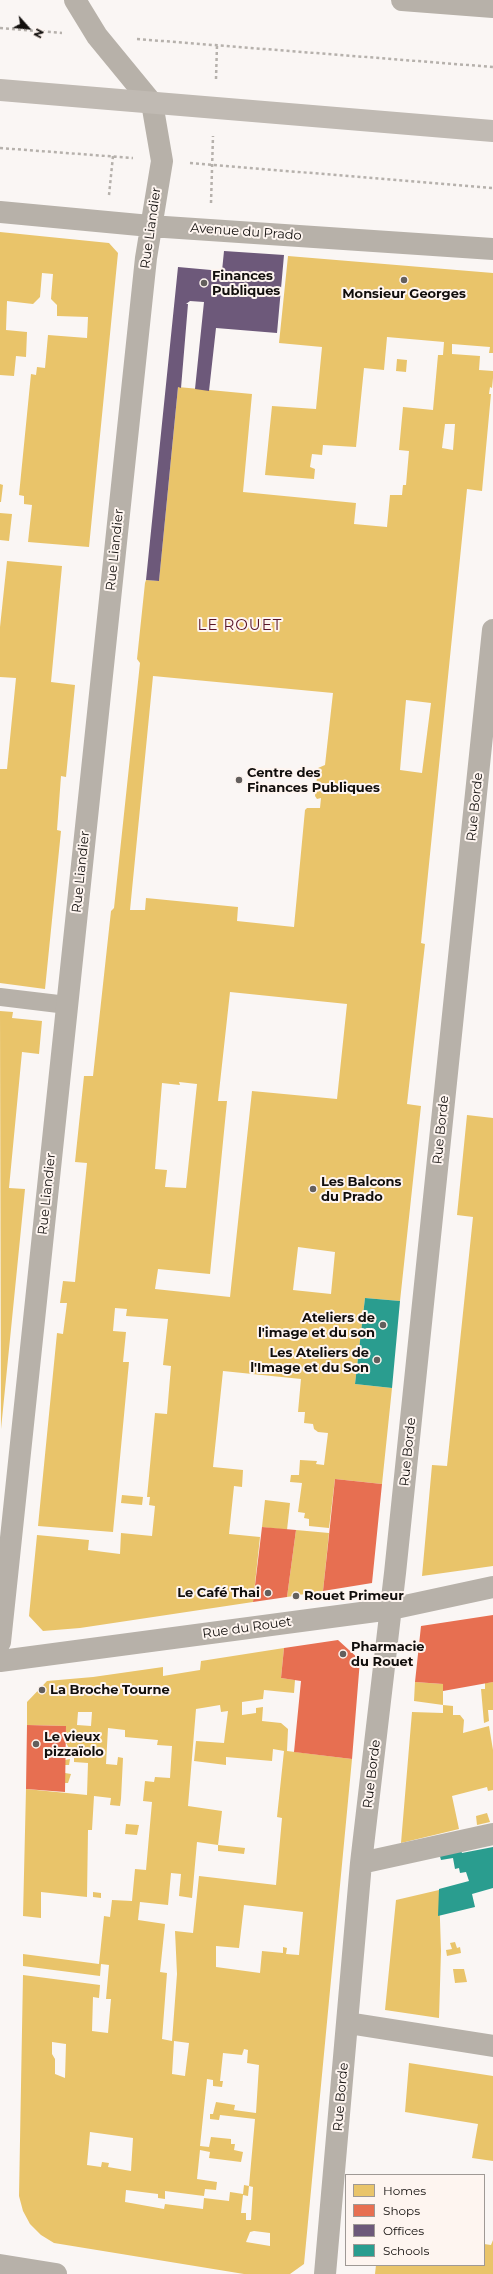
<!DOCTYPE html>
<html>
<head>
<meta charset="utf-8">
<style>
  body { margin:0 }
  #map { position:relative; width:493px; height:2274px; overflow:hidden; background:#faf6f4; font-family:Montserrat,sans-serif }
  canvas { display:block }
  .legend { position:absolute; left:345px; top:2174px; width:140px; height:92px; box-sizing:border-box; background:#fef5f0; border:1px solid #9f9995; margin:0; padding:5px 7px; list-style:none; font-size:12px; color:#110e0c }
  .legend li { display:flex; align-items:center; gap:8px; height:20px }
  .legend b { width:20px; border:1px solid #9f9995 }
  .north { position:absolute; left:8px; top:8px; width:40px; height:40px; -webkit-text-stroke:3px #fef5f0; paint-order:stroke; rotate:117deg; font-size:11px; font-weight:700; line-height:16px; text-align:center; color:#110e0c }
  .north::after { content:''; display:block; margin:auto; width:14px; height:18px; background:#110e0c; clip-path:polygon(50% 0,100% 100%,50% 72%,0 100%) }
</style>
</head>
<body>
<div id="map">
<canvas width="493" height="2274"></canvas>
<ul class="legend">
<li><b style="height:11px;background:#e9c46a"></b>Homes</li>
<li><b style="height:11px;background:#e76f51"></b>Shops</li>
<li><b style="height:11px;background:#6d597a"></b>Offices</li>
<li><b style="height:11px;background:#2a9d8f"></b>Schools</li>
</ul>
<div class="north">N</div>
</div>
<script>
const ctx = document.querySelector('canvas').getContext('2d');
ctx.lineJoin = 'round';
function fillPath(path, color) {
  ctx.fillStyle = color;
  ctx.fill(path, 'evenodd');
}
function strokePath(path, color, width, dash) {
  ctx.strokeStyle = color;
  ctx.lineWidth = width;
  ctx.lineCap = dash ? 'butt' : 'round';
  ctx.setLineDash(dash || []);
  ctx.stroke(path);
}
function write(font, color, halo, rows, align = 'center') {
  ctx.font = font + ' Montserrat,sans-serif';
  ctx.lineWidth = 4;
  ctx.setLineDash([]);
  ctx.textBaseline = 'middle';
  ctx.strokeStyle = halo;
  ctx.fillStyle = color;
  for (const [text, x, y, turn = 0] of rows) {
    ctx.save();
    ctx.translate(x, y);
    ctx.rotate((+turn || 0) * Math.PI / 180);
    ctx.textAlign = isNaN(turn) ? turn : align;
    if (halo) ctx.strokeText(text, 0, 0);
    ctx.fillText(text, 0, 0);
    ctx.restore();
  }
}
fillPath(new Path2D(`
  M 0,232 L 109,243 L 118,253 L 89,547 L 28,542 L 32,505 L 24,504 L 24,496 L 19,495 L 31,374 L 36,375 L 37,367 L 45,368 L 48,335 L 87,338 L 88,317 L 57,316 L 57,305 L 51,299 L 53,274 L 42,273 L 40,297 L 33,304 L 7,301 L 6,330 L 27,332 L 26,357 L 16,356 L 14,376 L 0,375 Z
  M 288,256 L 493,273 L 493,353 L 489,353 L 490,347 L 452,344 L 452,354 L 480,356 L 479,370 L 493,371 L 493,378 L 492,388 L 490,387 L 489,394 L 491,394 L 482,491 L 467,489 L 421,943 L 425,944 L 407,1104 L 421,1106 L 400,1301 L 365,1298 L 355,1384 L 392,1388 L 382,1484 L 335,1479 L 329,1528 L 309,1526 L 309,1519 L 304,1518 L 305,1513 L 298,1512 L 302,1483 L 290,1482 L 291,1475 L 299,1475 L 300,1460 L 317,1461 L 316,1464 L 324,1465 L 328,1433 L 318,1432 L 314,1429 L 313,1424 L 304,1423 L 305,1412 L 298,1412 L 301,1379 L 223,1371 L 213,1467 L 243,1470 L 242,1487 L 234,1486 L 229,1534 L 260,1537 L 253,1602 L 80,1628 L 43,1631 L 29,1616 L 37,1535 L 89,1540 L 88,1550 L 120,1554 L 121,1533 L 152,1536 L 155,1506 L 149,1505 L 150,1497 L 147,1497 L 155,1413 L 167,1414 L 171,1366 L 163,1365 L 168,1319 L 126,1316 L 127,1309 L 115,1308 L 113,1331 L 126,1332 L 123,1362 L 129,1362 L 113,1532 L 38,1526 L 57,1333 L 63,1334 L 67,1303 L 60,1303 L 63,1281 L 75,1282 L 87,1163 L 75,1162 L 84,1076 L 93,1076 L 111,911 L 114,908 L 140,663 L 137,659 L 145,583 L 146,580 L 159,581 L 178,387 L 252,394 L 243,492 L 356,503 L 354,524 L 387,527 L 390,495 L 402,495 L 403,485 L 406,485 L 409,451 L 399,450 L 403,407 L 433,410 L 438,355 L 443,355 L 444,342 L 387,337 L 384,370 L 364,368 L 356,447 L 323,445 L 322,455 L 312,454 L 310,467 L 315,469 L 314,479 L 265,475 L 272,406 L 316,409 L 322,347 L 279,343 ZM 445,424 L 455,424 L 453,450 L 442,448 ZM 153,676 L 333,693 L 325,765 L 318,768 L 315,796 L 317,799 L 321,798 L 320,808 L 307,808 L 305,810 L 294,927 L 237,921 L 238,907 L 146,898 L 145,910 L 130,910 ZM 406,700 L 431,703 L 422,773 L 400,770 ZM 230,992 L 347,1004 L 337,1099 L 252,1091 L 230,1297 L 155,1289 L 158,1269 L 210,1274 L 227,1101 L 218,1101 ZM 179,1082 L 197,1084 L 186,1188 L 165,1187 L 167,1170 L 155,1169 L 162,1083 L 180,1085 ZM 298,1247 L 335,1252 L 331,1294 L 293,1290 Z
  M 397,359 L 407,360 L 406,372 L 396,371 Z
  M 0,484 L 3,485 L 1,502 L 0,502 Z
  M 0,513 L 12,514 L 9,541 L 0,540 Z
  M 7,561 L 62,566 L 51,682 L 75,685 L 66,777 L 61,776 L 57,830 L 61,831 L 45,989 L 0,983 L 0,769 L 7,769 L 16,678 L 0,677 L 0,627 Z
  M 0,1011 L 13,1012 L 12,1018 L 42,1021 L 39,1054 L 22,1052 L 9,1188 L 25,1189 L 1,1429 Z
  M 467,1115 L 493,1118 L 493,1566 L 422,1576 L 432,1465 L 447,1466 L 473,1217 L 457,1215 Z
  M 122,1495 L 143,1497 L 142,1505 L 121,1503 Z
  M 265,1500 L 290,1503 L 287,1530 L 262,1527 Z
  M 296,1530 L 329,1533 L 323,1591 L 287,1597 Z
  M 284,1648 L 281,1678 L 295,1680 L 294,1693 L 264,1690 L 263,1699 L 242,1702 L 242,1715 L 256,1713 L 256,1708 L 263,1707 L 262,1721 L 281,1723 L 288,1729 L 287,1751 L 352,1759 L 304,2264 L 290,2274 L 244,2274 L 54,2243 L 41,2235 L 30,2224 L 23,2211 L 19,2196 L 23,1975 L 100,1985 L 99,1998 L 93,1997 L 92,2031 L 108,2033 L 111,1999 L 106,1999 L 109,1965 L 101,1964 L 100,1976 L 23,1966 L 23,1954 L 99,1964 L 104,1916 L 110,1917 L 112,1900 L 132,1901 L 135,1869 L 146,1870 L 152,1802 L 143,1801 L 145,1781 L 154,1782 L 155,1777 L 170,1778 L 172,1746 L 157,1745 L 158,1740 L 125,1737 L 125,1730 L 108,1728 L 106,1764 L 117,1765 L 118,1757 L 123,1758 L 121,1799 L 120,1806 L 110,1805 L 111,1798 L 94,1796 L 92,1830 L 88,1830 L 87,1897 L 41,1892 L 41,1918 L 23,1916 L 26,1789 L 87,1795 L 88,1763 L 74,1762 L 74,1749 L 69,1748 L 66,1743 L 66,1726 L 27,1725 L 27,1702 L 47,1681 L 93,1677 L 163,1667 L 163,1676 L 200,1670 L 201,1661 ZM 220,1705 L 221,1712 L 228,1711 L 224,1743 L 196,1741 L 194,1761 L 226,1765 L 226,1757 L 272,1761 L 273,1749 L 284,1751 L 277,1817 L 282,1818 L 276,1885 L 199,1876 L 193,1933 L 175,1931 L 177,1974 L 172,2041 L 162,2039 L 167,1973 L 160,1972 L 165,1924 L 138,1920 L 140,1902 L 168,1905 L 171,1873 L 181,1874 L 179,1896 L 192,1898 L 197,1842 L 218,1845 L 222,1811 L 188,1806 L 196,1709 ZM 78,1712 L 92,1712 L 91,1726 L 77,1725 ZM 244,1905 L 303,1912 L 299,1955 L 286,1954 L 287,1948 L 283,1947 L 283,1953 L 262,1951 L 260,1973 L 216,1967 L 216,1946 L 239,1948 ZM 174,2041 L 189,2043 L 185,2076 L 172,2074 ZM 52,2042 L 66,2044 L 65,2078 L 55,2074 L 55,2059 L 52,2054 ZM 244,2049 L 248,2050 L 247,2063 L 259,2065 L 256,2113 L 234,2110 L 235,2105 L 216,2102 L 213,2114 L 210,2114 L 210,2119 L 219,2120 L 220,2115 L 255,2119 L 249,2186 L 253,2187 L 251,2220 L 246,2220 L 246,2213 L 241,2213 L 243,2195 L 248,2196 L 249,2186 L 244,2185 L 243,2194 L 230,2192 L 229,2201 L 204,2198 L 203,2209 L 165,2204 L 164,2209 L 125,2202 L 126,2190 L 158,2194 L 158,2198 L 165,2199 L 165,2191 L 204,2196 L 205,2189 L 216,2190 L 217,2182 L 197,2179 L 200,2150 L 210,2152 L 209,2158 L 241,2162 L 243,2152 L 234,2150 L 235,2144 L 231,2144 L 231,2139 L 211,2137 L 209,2147 L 200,2146 L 207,2079 L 213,2080 L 213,2086 L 222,2087 L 223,2081 L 220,2081 L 223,2053 L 242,2055 ZM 90,2132 L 133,2138 L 131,2171 L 108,2167 L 109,2163 L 102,2162 L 101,2167 L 87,2165 ZM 254,2231 L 270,2233 L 270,2246 L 246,2242 L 250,2232 Z
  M 415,1682 L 443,1684 L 443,1705 L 414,1701 Z
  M 493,1682 L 493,1710 L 488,1710 L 489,1721 L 484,1723 L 481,1689 L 485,1689 L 485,1683 Z
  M 443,1705 L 453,1706 L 453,1715 L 460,1715 L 464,1720 L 463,1733 L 489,1726 L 493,1750 L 493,1790 L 488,1791 L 487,1787 L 452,1796 L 459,1829 L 401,1843 L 412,1712 L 443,1713 Z
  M 70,1759 L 69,1765 L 65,1765 L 65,1760 Z
  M 65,1773 L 71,1774 L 68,1783 L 65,1783 Z
  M 487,1813 L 490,1822 L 477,1825 L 476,1816 Z
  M 126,1824 L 139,1825 L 137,1835 L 125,1834 Z
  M 218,1845 L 245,1848 L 244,1854 L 218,1851 Z
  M 439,1890 L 441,1951 L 439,2018 L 385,2010 L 396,1900 Z
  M 93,1892 L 101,1893 L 101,1898 L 93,1897 Z
  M 455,1942 L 457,1948 L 460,1947 L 461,1953 L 447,1956 L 446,1950 L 452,1949 L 450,1943 Z
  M 453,1969 L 464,1969 L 467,1982 L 455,1983 Z
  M 409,2063 L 493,2076 L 493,2161 L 472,2158 L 478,2124 L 405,2112 Z
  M 493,2240 L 493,2274 L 375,2274 L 376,2265 L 484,2265 L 484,2244 L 491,2245 Z`), '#e9c46a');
fillPath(new Path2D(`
  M 335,1479 L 382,1484 L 372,1583 L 323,1591 Z
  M 262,1527 L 296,1530 L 287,1597 L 253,1602 Z
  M 493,1615 L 493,1682 L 443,1691 L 443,1684 L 415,1682 L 421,1626 Z
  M 338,1640 L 360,1660 L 352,1759 L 294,1752 L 301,1681 L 281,1678 L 284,1648 Z
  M 27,1725 L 66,1726 L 65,1792 L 26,1789 Z`), '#e76f51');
fillPath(new Path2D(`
  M 224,251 L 284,255 L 277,333 L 216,328 L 209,391 L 195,389 L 204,302 L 190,301 L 186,304 L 188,304 L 181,388 L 178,387 L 159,581 L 146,580 L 178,267 L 222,271 Z`), '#6d597a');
fillPath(new Path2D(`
  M 365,1298 L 400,1301 L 392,1388 L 355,1384 Z
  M 493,1847 L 493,1888 L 472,1894 L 475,1907 L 438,1916 L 439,1889 L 469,1881 L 466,1872 L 460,1873 L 459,1868 L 455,1869 L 453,1858 L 441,1860 L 439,1853 L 460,1848 L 462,1853 Z`), '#2a9d8f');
strokePath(new Path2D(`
  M 0,28 L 62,33
  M 137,39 L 493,67
  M 216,79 L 217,45
  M 0,148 L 133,158
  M 190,163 L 493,188
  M 109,195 L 113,156
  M 211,203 L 213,136`), '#b6b1ac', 2.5, [3, 3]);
strokePath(new Path2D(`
  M 0,997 L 67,1005`), '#b7b1a9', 18);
strokePath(new Path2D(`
  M 402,0 L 493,7
  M 0,212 L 150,226 L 493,249
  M 0,1642 L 146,258 L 162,161 L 152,103 L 97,36 L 75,0
  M 0,1661 L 391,1609 L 493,1587
  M 361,1863 L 493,1834
  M 348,2023 L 493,2046
  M 0,2265 L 56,2274
  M 325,2274 L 361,1863 L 395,1573 L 493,630`), '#b7b1a9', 22);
strokePath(new Path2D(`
  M 0,90 L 493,131`), '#c0bab3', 22);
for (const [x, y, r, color] of [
  [404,280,4,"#635f5d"],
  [204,283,4,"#635f5d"],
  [239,780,4,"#635f5d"],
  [313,1189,4,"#635f5d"],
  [383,1325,4,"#635f5d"],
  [377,1360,4,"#635f5d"],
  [268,1593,4,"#635f5d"],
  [296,1596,4,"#635f5d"],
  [343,1654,4,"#635f5d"],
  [42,1690,4,"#635f5d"],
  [36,1744,4,"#635f5d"]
]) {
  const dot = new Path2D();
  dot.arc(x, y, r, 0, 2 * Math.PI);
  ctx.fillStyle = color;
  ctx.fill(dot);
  strokePath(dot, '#fef5f0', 1.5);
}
write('13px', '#110e0c', '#fef5f0', [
  ["Rue Liandier",151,228,-82],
  ["Avenue du Prado",246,232,4],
  ["Rue Liandier",115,550,-84],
  ["Rue Borde",475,807,-84],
  ["Rue Liandier",81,872,-84],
  ["Rue Borde",441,1130,-84],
  ["Rue Liandier",47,1194,-84],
  ["Rue Borde",408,1452,-84],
  ["Rue du Rouet",247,1628,-8],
  ["Rue Borde",372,1774,-83],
  ["Rue Borde",341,2097,-85]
]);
write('bold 13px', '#110e0c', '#fef5f0', [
  ["Finances",212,276],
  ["Publiques",212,291],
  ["Monsieur Georges",404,294,"center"],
  ["Centre des",247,773],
  ["Finances Publiques",247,788],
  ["Les Balcons",321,1182],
  ["du Prado",321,1197],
  ["Ateliers de",375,1318,"right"],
  ["l'image et du son",375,1333,"right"],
  ["Les Ateliers de",369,1353,"right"],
  ["l'Image et du Son",369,1368,"right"],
  ["Le Café Thai",260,1593,"right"],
  ["Rouet Primeur",304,1596],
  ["Pharmacie",351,1647],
  ["du Rouet",351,1662],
  ["La Broche Tourne",50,1690],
  ["Le vieux",44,1737],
  ["pizzaïolo",44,1752]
], 'left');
ctx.letterSpacing = '1px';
write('15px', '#591529', '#fef5f0', [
  ["LE ROUET",240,626]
]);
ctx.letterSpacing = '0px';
</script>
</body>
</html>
